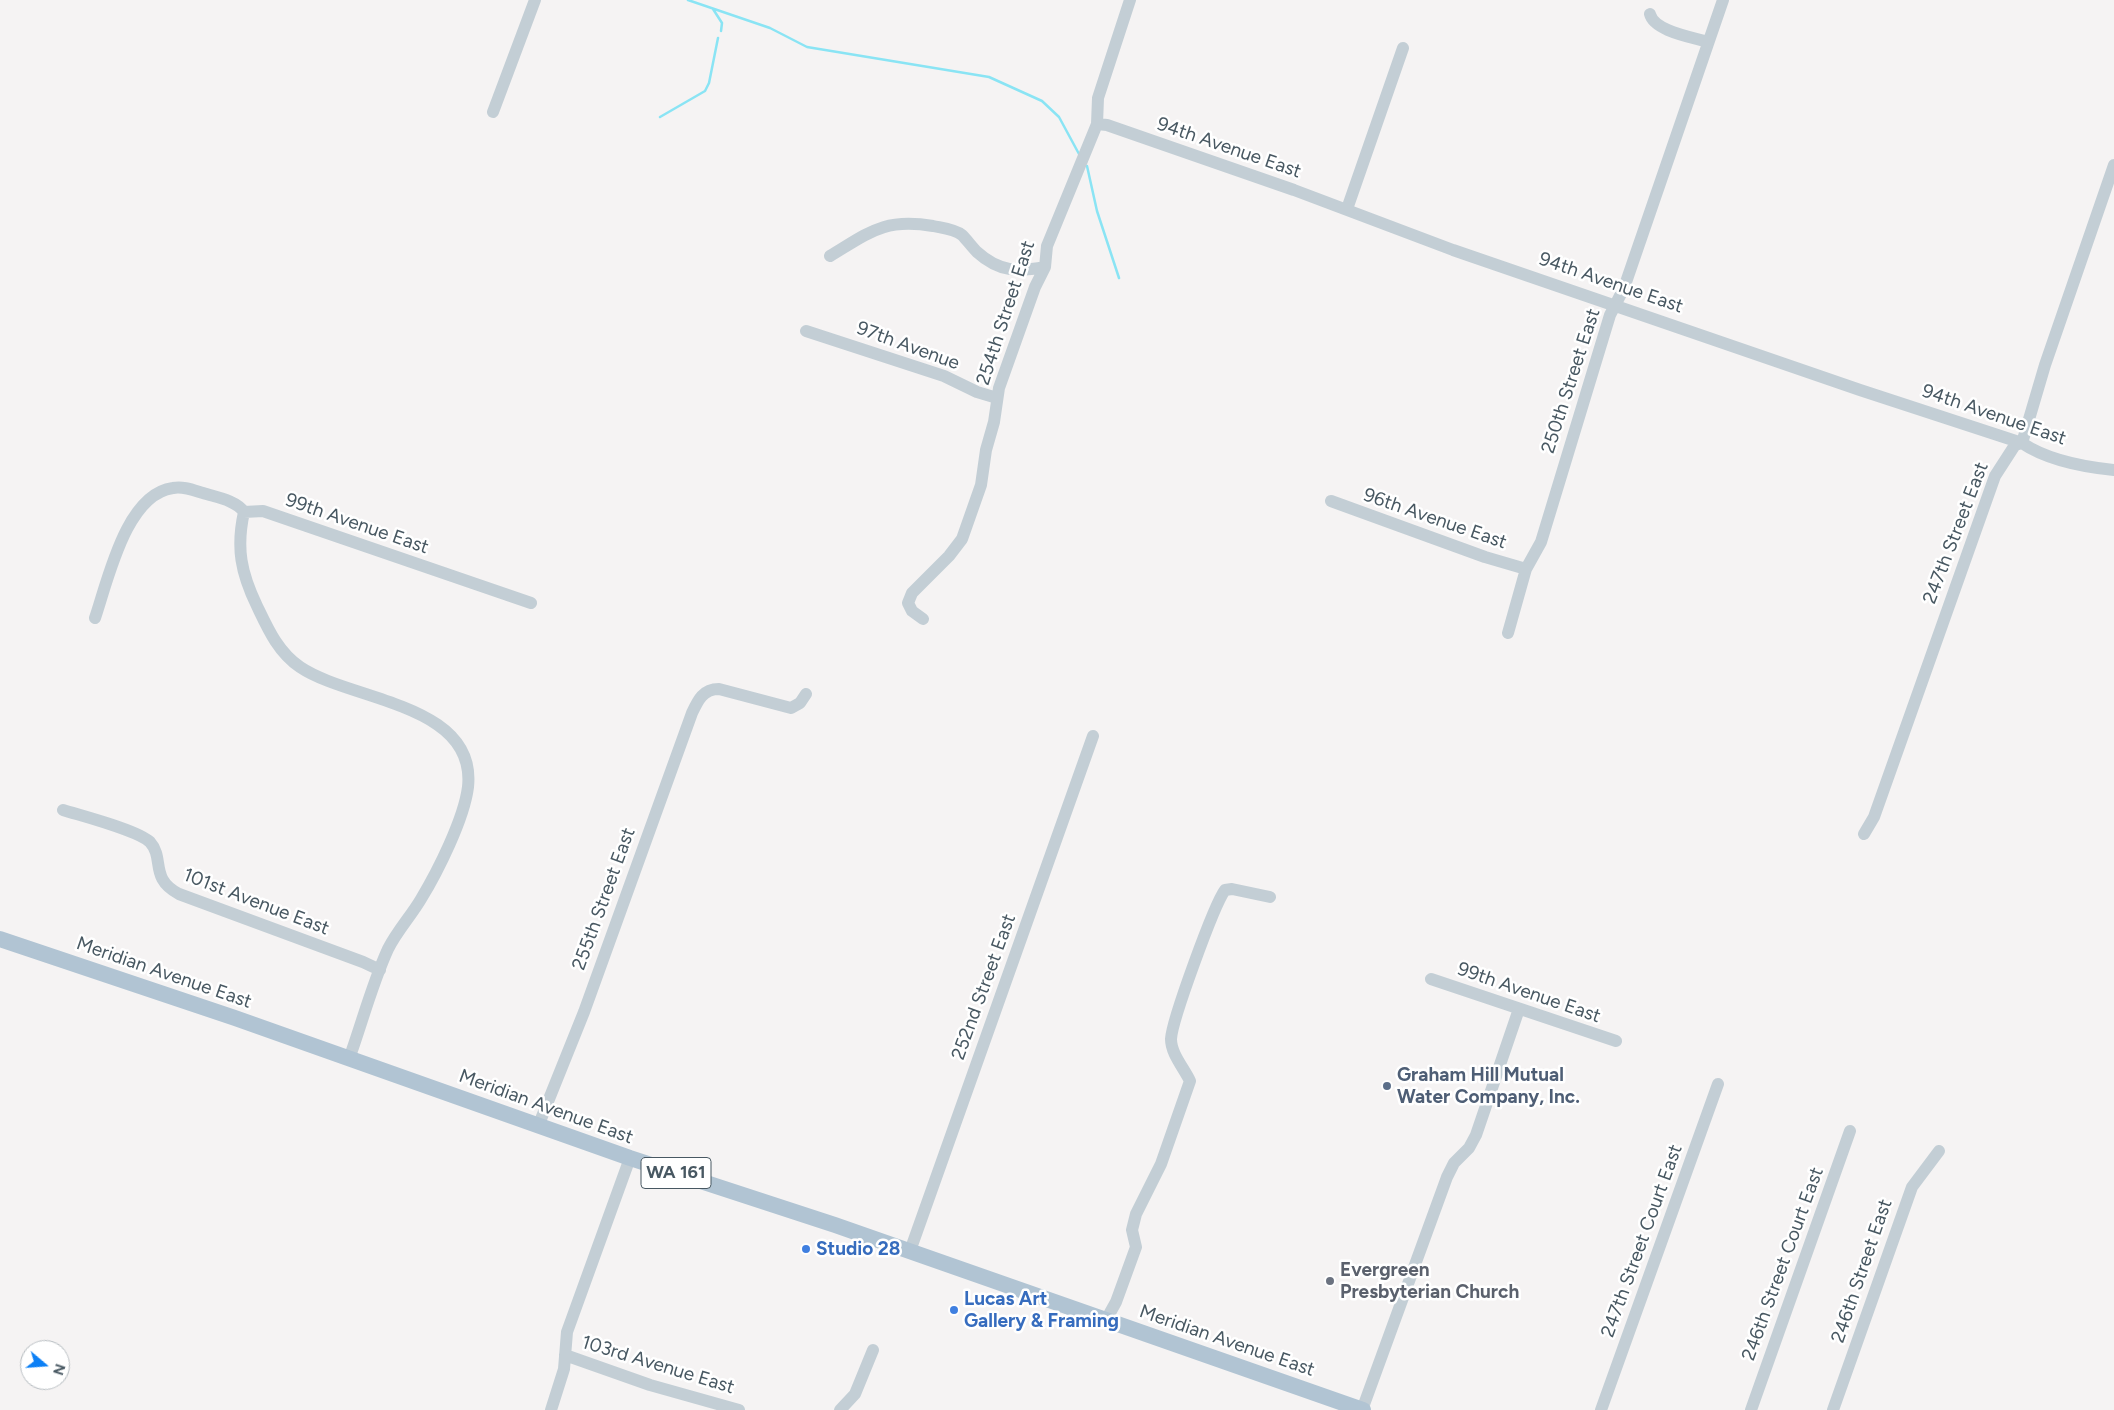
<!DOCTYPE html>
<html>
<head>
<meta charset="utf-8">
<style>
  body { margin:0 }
  #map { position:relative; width:2114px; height:1410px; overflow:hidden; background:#f5f3f3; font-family:Figtree,sans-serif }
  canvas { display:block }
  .north { position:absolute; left:20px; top:1340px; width:50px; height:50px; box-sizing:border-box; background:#fff; border:1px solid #b6bcc0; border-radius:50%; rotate:108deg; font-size:14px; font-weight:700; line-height:20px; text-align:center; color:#485862 }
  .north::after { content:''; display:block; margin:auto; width:18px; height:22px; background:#0d80f5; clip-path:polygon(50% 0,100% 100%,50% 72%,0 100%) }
</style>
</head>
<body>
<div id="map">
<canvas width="2114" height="1410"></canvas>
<div class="north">N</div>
</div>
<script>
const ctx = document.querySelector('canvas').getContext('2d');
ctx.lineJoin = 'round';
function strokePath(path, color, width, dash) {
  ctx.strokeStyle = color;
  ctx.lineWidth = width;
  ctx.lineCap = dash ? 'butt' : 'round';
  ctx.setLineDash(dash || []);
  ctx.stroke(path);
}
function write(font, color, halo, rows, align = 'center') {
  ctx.font = font + ' Figtree,sans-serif';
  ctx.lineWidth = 5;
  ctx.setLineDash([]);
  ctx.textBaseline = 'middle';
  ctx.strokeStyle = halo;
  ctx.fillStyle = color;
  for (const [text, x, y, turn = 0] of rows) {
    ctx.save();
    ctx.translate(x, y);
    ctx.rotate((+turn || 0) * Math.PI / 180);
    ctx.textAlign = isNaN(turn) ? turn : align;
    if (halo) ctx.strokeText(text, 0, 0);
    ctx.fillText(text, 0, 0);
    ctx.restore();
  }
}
strokePath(new Path2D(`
  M 688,0 L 770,28 L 807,47 L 989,77 L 1042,101 L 1059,117 L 1079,154
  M 713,9 L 722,23 L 721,31
  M 660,117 L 705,91 L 709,83 L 718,38
  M 1087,166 L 1097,211 L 1119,278`), '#8ae4f4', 2.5);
strokePath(new Path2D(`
  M 1650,14 C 1654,31 1692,37 1708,42
  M 493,112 L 535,0
  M 1097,124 L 1107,125 L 1294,190 L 1453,250 L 1860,390 L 2022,443 C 2047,460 2084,467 2114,470
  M 1347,209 L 1403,48
  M 830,256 C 870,232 884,218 933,226 C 942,228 954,229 962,235 C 967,240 972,247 977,252 C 999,272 1018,272 1045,267
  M 806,331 L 944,376 L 977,392 L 997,398
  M 1331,501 L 1485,557 L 1526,569
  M 244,512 C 236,548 241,573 257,606 C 268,629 278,652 300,667 C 350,701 477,703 468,787 C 464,819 438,871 421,899 C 411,916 397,931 388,949 C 372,984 362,1023 349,1059
  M 244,512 L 263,511 L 531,603
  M 95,618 C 108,580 126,494 173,488 C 183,486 193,490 203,493 C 215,497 236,500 244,512
  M 923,619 L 912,611 L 908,603 L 912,593 L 949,556 L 962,539 L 981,485 L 986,450 L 994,422 L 999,388 L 1035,287 L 1045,267 L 1047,246 L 1097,124 L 1098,98 L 1130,0
  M 1508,633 L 1526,569 L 1541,542 L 1610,315 L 1624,288 L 1723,0
  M 63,810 C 82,816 137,830 150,842 C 165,859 149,878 179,894 L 363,962 L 380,970
  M 1864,834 L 1874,817 L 1995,476 L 2015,445 L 2022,443 L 2045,365 L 2114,165
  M 1431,979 L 1616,1041
  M 539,1124 L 584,1012 L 692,713 C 698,700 703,689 719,689 L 791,708 L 800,703 L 806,694
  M 910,1251 L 1093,736
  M 1106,1320 L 1116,1302 L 1136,1247 L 1132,1230 L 1136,1214 L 1161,1164 L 1190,1081 C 1184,1068 1171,1054 1171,1039 C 1172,1020 1214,905 1225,890 L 1232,889 L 1270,897
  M 565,1355 L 650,1385 L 739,1410
  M 551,1410 L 564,1369 L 567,1332 L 630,1158
  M 840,1410 L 855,1394 L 873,1350
  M 1362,1410 L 1447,1177 L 1454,1163 L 1469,1148 L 1476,1135 L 1519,1009
  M 1601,1410 L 1718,1084
  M 1751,1410 L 1850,1131
  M 1833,1410 L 1912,1187 L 1939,1151`), '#c3ced5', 12);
strokePath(new Path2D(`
  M 0,939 L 235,1018 L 630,1158 L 835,1225 L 1363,1410`), '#b1c4d3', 16);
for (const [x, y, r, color] of [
  [1387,1086,5,"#5c6f8a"],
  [806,1249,5,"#3f7fe0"],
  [1330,1281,5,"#6b7280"],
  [954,1310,5,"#3f7fe0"]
]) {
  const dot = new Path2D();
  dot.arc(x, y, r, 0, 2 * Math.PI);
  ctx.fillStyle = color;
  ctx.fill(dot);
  strokePath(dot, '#fff', 2);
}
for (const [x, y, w] of [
  [676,1173,70]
]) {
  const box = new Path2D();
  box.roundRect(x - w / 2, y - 15.5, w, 31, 4);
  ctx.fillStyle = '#fff';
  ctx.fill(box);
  strokePath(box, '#485862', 1);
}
write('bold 18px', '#485862', null, [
  ["WA 161",676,1173]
]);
write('19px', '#485862', '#fff', [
  ["94th Avenue East",1229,148,19],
  ["94th Avenue East",1611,283,19],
  ["254th Street East",1006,313,-72],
  ["97th Avenue",908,346,20],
  ["250th Street East",1571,381,-72],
  ["94th Avenue East",1994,415,19],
  ["96th Avenue East",1435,519,19],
  ["99th Avenue East",357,524,19],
  ["247th Street East",1956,533,-69],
  ["255th Street East",604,899,-70],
  ["101st Avenue East",256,902,21],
  ["Meridian Avenue East",164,973,19],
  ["252nd Street East",984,987,-70],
  ["99th Avenue East",1529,993,19],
  ["Meridian Avenue East",546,1107,20],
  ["247th Street Court East",1642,1241,-70],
  ["246th Street Court East",1783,1264,-70],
  ["246th Street East",1862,1271,-71],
  ["Meridian Avenue East",1227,1341,19],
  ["103rd Avenue East",658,1365,17]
]);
write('bold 19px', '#4e5e75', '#fff', [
  ["Graham Hill Mutual",1397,1075],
  ["Water Company, Inc.",1397,1097]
], 'left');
write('bold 19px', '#366cbe', '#fff', [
  ["Studio 28",816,1249],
  ["Lucas Art",964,1299],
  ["Gallery & Framing",964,1321]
], 'left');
write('bold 19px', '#5b616d', '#fff', [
  ["Evergreen",1340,1270],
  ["Presbyterian Church",1340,1292]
], 'left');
</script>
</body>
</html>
